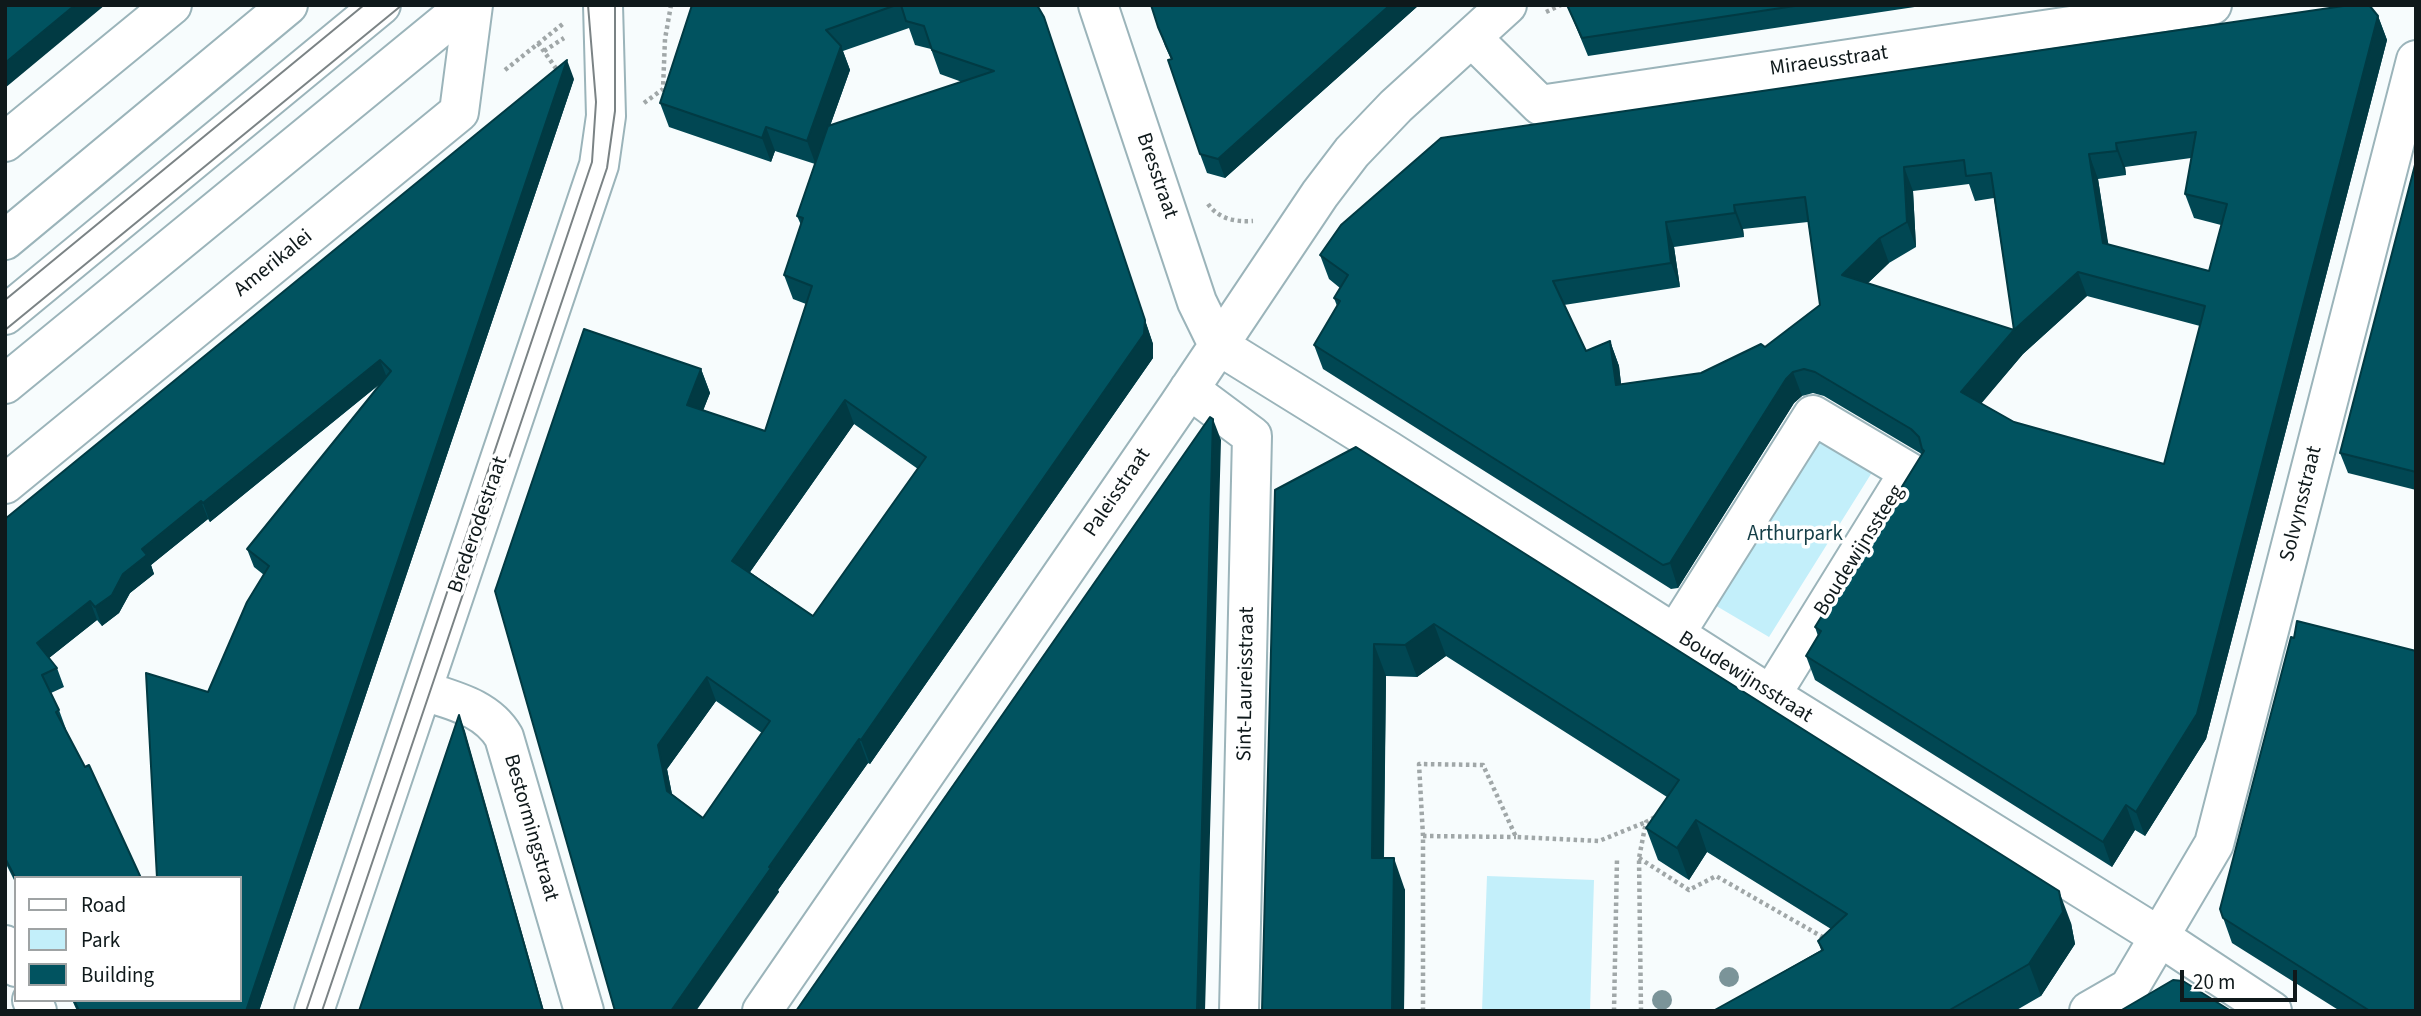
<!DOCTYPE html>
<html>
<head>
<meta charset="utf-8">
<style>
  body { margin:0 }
  #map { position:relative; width:2421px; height:1016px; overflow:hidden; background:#f7fcfd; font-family:"Source Sans 3",sans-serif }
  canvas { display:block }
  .frame { position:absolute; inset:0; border:7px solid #0f191b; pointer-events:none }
  .legend { position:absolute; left:14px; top:876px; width:228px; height:126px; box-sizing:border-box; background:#fff; border:2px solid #9fa3a4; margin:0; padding:9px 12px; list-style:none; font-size:21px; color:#0f191b }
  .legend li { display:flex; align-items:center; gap:14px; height:35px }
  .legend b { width:35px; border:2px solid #9fa3a4 }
  .scale { position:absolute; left:2180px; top:970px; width:117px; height:32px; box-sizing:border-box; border:4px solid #0f191b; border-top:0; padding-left:9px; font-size:21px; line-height:24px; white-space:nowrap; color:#0f191b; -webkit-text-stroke:5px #fff; paint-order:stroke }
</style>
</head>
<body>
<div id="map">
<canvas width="2421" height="1016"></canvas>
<div class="frame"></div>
<ul class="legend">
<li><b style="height:9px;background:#fff"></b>Road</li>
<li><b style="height:19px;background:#c3effa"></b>Park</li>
<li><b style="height:19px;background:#015360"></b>Building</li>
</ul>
<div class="scale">20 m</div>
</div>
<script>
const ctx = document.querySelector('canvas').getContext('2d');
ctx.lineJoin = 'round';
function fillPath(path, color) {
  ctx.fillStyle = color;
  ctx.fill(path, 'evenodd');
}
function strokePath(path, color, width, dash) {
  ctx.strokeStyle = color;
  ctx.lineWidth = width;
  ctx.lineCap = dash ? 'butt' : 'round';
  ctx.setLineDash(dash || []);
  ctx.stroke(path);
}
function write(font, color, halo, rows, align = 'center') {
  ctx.font = font + ' "Source Sans 3",sans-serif';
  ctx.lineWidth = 7;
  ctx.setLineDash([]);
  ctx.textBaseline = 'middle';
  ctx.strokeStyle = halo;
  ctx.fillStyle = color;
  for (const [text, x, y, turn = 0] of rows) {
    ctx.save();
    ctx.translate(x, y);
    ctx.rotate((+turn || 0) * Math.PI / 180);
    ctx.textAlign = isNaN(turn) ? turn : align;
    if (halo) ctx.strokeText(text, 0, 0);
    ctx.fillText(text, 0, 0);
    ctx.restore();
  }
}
fillPath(new Path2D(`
  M 1821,433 L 1876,466 L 1769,637 L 1713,604 Z
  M 1487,876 L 1594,880 L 1590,1011 L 1482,1011 Z`), '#c3effa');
const minor = new Path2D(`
  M 1098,5 L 1197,302 L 1218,345
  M 1472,38 L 1540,105 L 2212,5
  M 5,142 L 172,5
  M 5,315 L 381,5
  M 1218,345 L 1389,451 L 1761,689 L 2160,937 L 2272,1011
  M 1189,389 L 1252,436 L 1239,1011
  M 5,484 L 459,112 L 473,5
  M 1675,634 L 1813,415 L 1909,472 L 1771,695
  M 424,691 C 454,701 487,708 504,737 L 584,1011
  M 5,945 L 16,967
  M 32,1000 L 37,1011
  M 314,1011 L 599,165 L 606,116 L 603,5
  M 762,1011 L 1178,406 L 1320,194 L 1352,152 L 1396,106 L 1507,5
  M 2089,1011 L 2129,988 L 2214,844 L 2416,60`);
const major = new Path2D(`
  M 5,240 L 288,5
  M 5,384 L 467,5`);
strokePath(minor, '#9bb4ba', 42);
strokePath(major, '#9bb4ba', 42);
strokePath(new Path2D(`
  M 1546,12 L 1561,5
  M 538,43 L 560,74
  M 544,51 L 564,38
  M 505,70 L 564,23
  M 644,103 L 663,89 L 665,39 L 671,5
  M 1208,204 C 1219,219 1235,222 1253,221
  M 1423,836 L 1516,837
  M 1639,858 L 1689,890 L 1716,876 L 1826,939
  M 1423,1011 L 1423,836 L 1419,764 L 1483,765 L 1516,837 L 1599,841 L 1646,822
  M 1614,1011 L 1617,859
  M 1641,1011 L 1639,858 L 1646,822 L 1657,816`), '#a0a7a8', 4.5, [3.5, 3.5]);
strokePath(minor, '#fff', 38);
strokePath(major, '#fff', 38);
strokePath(new Path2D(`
  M 5,300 L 364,5
  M 5,330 L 402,5
  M 306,1011 L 592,162 L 596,102 L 588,5
  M 322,1011 L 607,168 L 615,111 L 615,5`), '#7b8385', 2);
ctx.fillStyle = '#7b9499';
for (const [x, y] of [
  [1729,977],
  [1662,1000]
]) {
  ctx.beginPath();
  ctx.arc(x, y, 10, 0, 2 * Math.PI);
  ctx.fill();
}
fillPath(new Path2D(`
  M 692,5 L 1037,5 L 1052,41 L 1153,344 L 1153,358 L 870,764 L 868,763 L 778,890 L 779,892 L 615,1011 L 701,369 L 710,393 L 703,410 L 765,431 L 806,304 L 793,299 L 784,275 L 801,225 L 797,216 L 815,164 L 775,151 L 771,162 L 669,127 L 660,103 ZM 909,28 L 915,45 L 931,49 L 940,74 L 962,82 L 830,126 L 850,70 L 843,51 ZM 854,424 L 918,469 L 813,616 L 750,572 ZM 716,701 L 762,733 L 703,818 L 672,794 L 667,769 Z
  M 1151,5 L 1419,5 L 1225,178 L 1207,173 L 1200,154 L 1171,59 L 1165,46 Z
  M 1567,5 L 1928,5 L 1588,56 Z
  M 2378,16 L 2387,40 L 2206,739 L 2145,836 L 2135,830 L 2112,867 L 1815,680 L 1806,656 L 1818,636 L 1815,627 L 1922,455 L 1920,453 L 1824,396 L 1813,393 L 1802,396 L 1794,403 L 1678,588 L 1671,589 L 1323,369 L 1314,345 L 1337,306 L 1334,298 L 1340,288 L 1329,279 L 1320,255 ZM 2191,158 L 2185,194 L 2194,218 L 2221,225 L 2209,271 L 2108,245 L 2098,179 L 2126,175 L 2125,167 ZM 1969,184 L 1975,201 L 1994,198 L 2014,330 L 1868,283 L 1889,263 L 1916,247 L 1913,191 ZM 1808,222 L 1820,305 L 1765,347 L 1701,373 L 1621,384 L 1619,366 L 1610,341 L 1586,351 L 1564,305 L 1680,287 L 1674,247 L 1744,237 L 1743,229 ZM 2087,296 L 2200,326 L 2164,464 L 2014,422 L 1981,403 L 2023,354 Z
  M 574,79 L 259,1011 L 77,1011 L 72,1000 L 240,1000 L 208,692 L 264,575 L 254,567 L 247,549 L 380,384 L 210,522 L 208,519 L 151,565 L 154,574 L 130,593 L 119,613 L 102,626 L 97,620 L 49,658 L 57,668 L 64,687 L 51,693 L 59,710 L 66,729 L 16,878 L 16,884 L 5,862 L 5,519 Z
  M 2416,161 L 2416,490 L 2348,473 L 2340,453 Z
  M 1275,490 L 2071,923 L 2075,944 L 2041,996 L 2015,1011 L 1714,1011 L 1821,950 L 1818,941 L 1831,929 L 1707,852 L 1689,880 L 1658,860 L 1646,828 L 1667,797 L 1446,656 L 1417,677 L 1386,676 L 1384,858 L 1405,890 L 1404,1011 Z
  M 2220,909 L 2416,1011 L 2340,1011 L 2232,943 Z`), '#014753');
fillPath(new Path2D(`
  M 75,5 L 105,5 L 5,88 L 5,63 Z
  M 1390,5 L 1419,5 L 1225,178 L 1218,159 Z
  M 2378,16 L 2387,40 L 2206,739 L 2145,836 L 2136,812 Z
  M 1044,17 L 1153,344 L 1153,358 L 870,764 L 861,740 Z
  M 841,46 L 850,70 L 816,165 L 807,141 Z
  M 567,60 L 574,79 L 259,1011 L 246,1011 Z
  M 766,127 L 775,151 L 771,162 L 762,138 Z
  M 2116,143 L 2125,167 L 2126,175 L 2117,151 Z
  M 2089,154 L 2098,179 L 2112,267 L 2103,243 Z
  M 1904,167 L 1913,191 L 1916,247 L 1907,222 Z
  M 1734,205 L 1743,229 L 1744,237 L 1735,213 Z
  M 1666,222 L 1674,247 L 1680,287 L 1671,263 Z
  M 1880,238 L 1889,263 L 1851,299 L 1842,275 Z
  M 2078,272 L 2087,296 L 2023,354 L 1970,417 L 1961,392 L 2014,330 Z
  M 1610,341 L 1619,366 L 1624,409 L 1616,385 Z
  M 380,360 L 387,378 L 210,522 L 203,503 Z
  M 701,369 L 710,393 L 696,429 L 687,405 Z
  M 1793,372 L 1802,396 L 1794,403 L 1678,588 L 1670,563 L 1786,379 Z
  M 845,400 L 854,424 L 741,585 L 732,561 Z
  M 1213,419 L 1221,440 L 1205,1011 L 1197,1011 Z
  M 201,501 L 208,519 L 151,565 L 154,574 L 130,593 L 119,613 L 102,626 L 95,607 L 123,574 L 142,549 Z
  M 90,601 L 97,620 L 44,662 L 37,643 Z
  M 1434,624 L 1446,656 L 1417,677 L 1405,645 Z
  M 1374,644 L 1386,676 L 1383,890 L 1372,858 Z
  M 707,677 L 716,701 L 667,769 L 676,815 L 667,791 L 658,745 Z
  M 459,715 L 465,731 L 544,1011 L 543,1011 Z
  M 859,739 L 868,763 L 778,890 L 779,892 L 696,1011 L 671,1011 L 769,867 Z
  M 2126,805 L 2135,830 L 2112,867 L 2103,842 Z
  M 1696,820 L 1707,852 L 1689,880 L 1677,848 Z
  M 1394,858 L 1405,890 L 1404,1011 L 1392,1011 Z
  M 2059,891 L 2071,923 L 2075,944 L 2041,996 L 2029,964 Z`), '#013a43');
const building = new Path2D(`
  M 5,5 L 75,5 L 5,63 Z
  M 692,5 L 896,5 L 826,30 L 841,46 L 807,141 L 766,127 L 762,138 L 660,103 Z
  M 901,5 L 1037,5 L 1044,17 L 1145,320 L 1144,334 L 861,740 L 859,739 L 769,867 L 771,868 L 671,1011 L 615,1011 L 495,591 L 584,329 L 701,369 L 687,405 L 765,431 L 812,286 L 784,275 L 803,218 L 797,216 L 828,126 L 994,71 L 932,50 L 924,26 L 906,21 ZM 845,400 L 926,457 L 813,616 L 732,561 ZM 707,677 L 770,721 L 703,818 L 667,791 L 658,745 Z
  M 1151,5 L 1390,5 L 1218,159 L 1200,154 L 1168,60 L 1172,59 L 1158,27 Z
  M 1567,5 L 1801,5 L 1582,38 Z
  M 2350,5 L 2369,5 L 2378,16 L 2197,714 L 2136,812 L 2126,805 L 2103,842 L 1806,656 L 1821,631 L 1815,627 L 1924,451 L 1922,449 L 1919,437 L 1911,429 L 1815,372 L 1804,369 L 1793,372 L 1786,379 L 1670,563 L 1663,565 L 1314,345 L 1340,301 L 1334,298 L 1348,275 L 1320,255 L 1341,225 L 1441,138 ZM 2196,132 L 2185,194 L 2227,204 L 2209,271 L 2103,243 L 2089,154 L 2117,151 L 2116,143 ZM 1964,160 L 1966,176 L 1991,173 L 2014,330 L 1842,275 L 1880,238 L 1907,222 L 1904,167 ZM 1805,197 L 1820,305 L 1765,347 L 1761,344 L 1701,373 L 1616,385 L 1610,341 L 1586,351 L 1553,281 L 1671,263 L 1666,222 L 1735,213 L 1734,205 ZM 2078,272 L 2205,306 L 2164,464 L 2014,422 L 1961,392 L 2014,330 Z
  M 567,60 L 246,1011 L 79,1011 L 74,1000 L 240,1000 L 240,878 L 157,878 L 146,673 L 208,692 L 247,602 L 269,566 L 247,549 L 391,371 L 380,360 L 203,503 L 201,501 L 142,549 L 147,555 L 123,574 L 112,595 L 95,607 L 90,601 L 37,643 L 57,668 L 42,675 L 59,710 L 56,712 L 85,767 L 89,765 L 141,878 L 16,878 L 16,879 L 5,858 L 5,519 Z
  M 2416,161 L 2416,472 L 2340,453 Z
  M 1210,417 L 1213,419 L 1197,1011 L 796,1011 Z
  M 1356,447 L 2059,891 L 2063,912 L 2029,964 L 1948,1011 L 1713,1011 L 1823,950 L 1818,941 L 1847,914 L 1696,820 L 1677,848 L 1646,828 L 1679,780 L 1434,624 L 1405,645 L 1374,644 L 1372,858 L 1394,858 L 1392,1011 L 1262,1011 L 1275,490 Z
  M 2297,621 L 2416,651 L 2416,1011 L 2370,1011 L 2223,918 L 2220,909 L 2291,637 L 2294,638 Z
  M 459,715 L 543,1011 L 359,1011 Z
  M 2173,980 L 2183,981 L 2231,1011 L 2120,1011 Z`);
fillPath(building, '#015360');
strokePath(building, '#013a43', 2);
write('21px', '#0f191b', '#fff', [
  ["Miraeusstraat",1829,62,-8],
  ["Bresstraat",1156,176,71],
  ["Amerikalei",274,264,-39],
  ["Paleisstraat",1118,493,-56],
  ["Solvynsstraat",2302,504,-76],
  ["Brederodestraat",479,525,-71],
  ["Boudewijnssteeg",1860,551,-58],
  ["Boudewijnsstraat",1745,678,32],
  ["Sint-Laureisstraat",1247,684,-89],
  ["Bestormingstraat",530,828,74]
]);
write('21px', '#153e47', '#fff', [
  ["Arthurpark",1795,535]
]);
</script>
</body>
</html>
